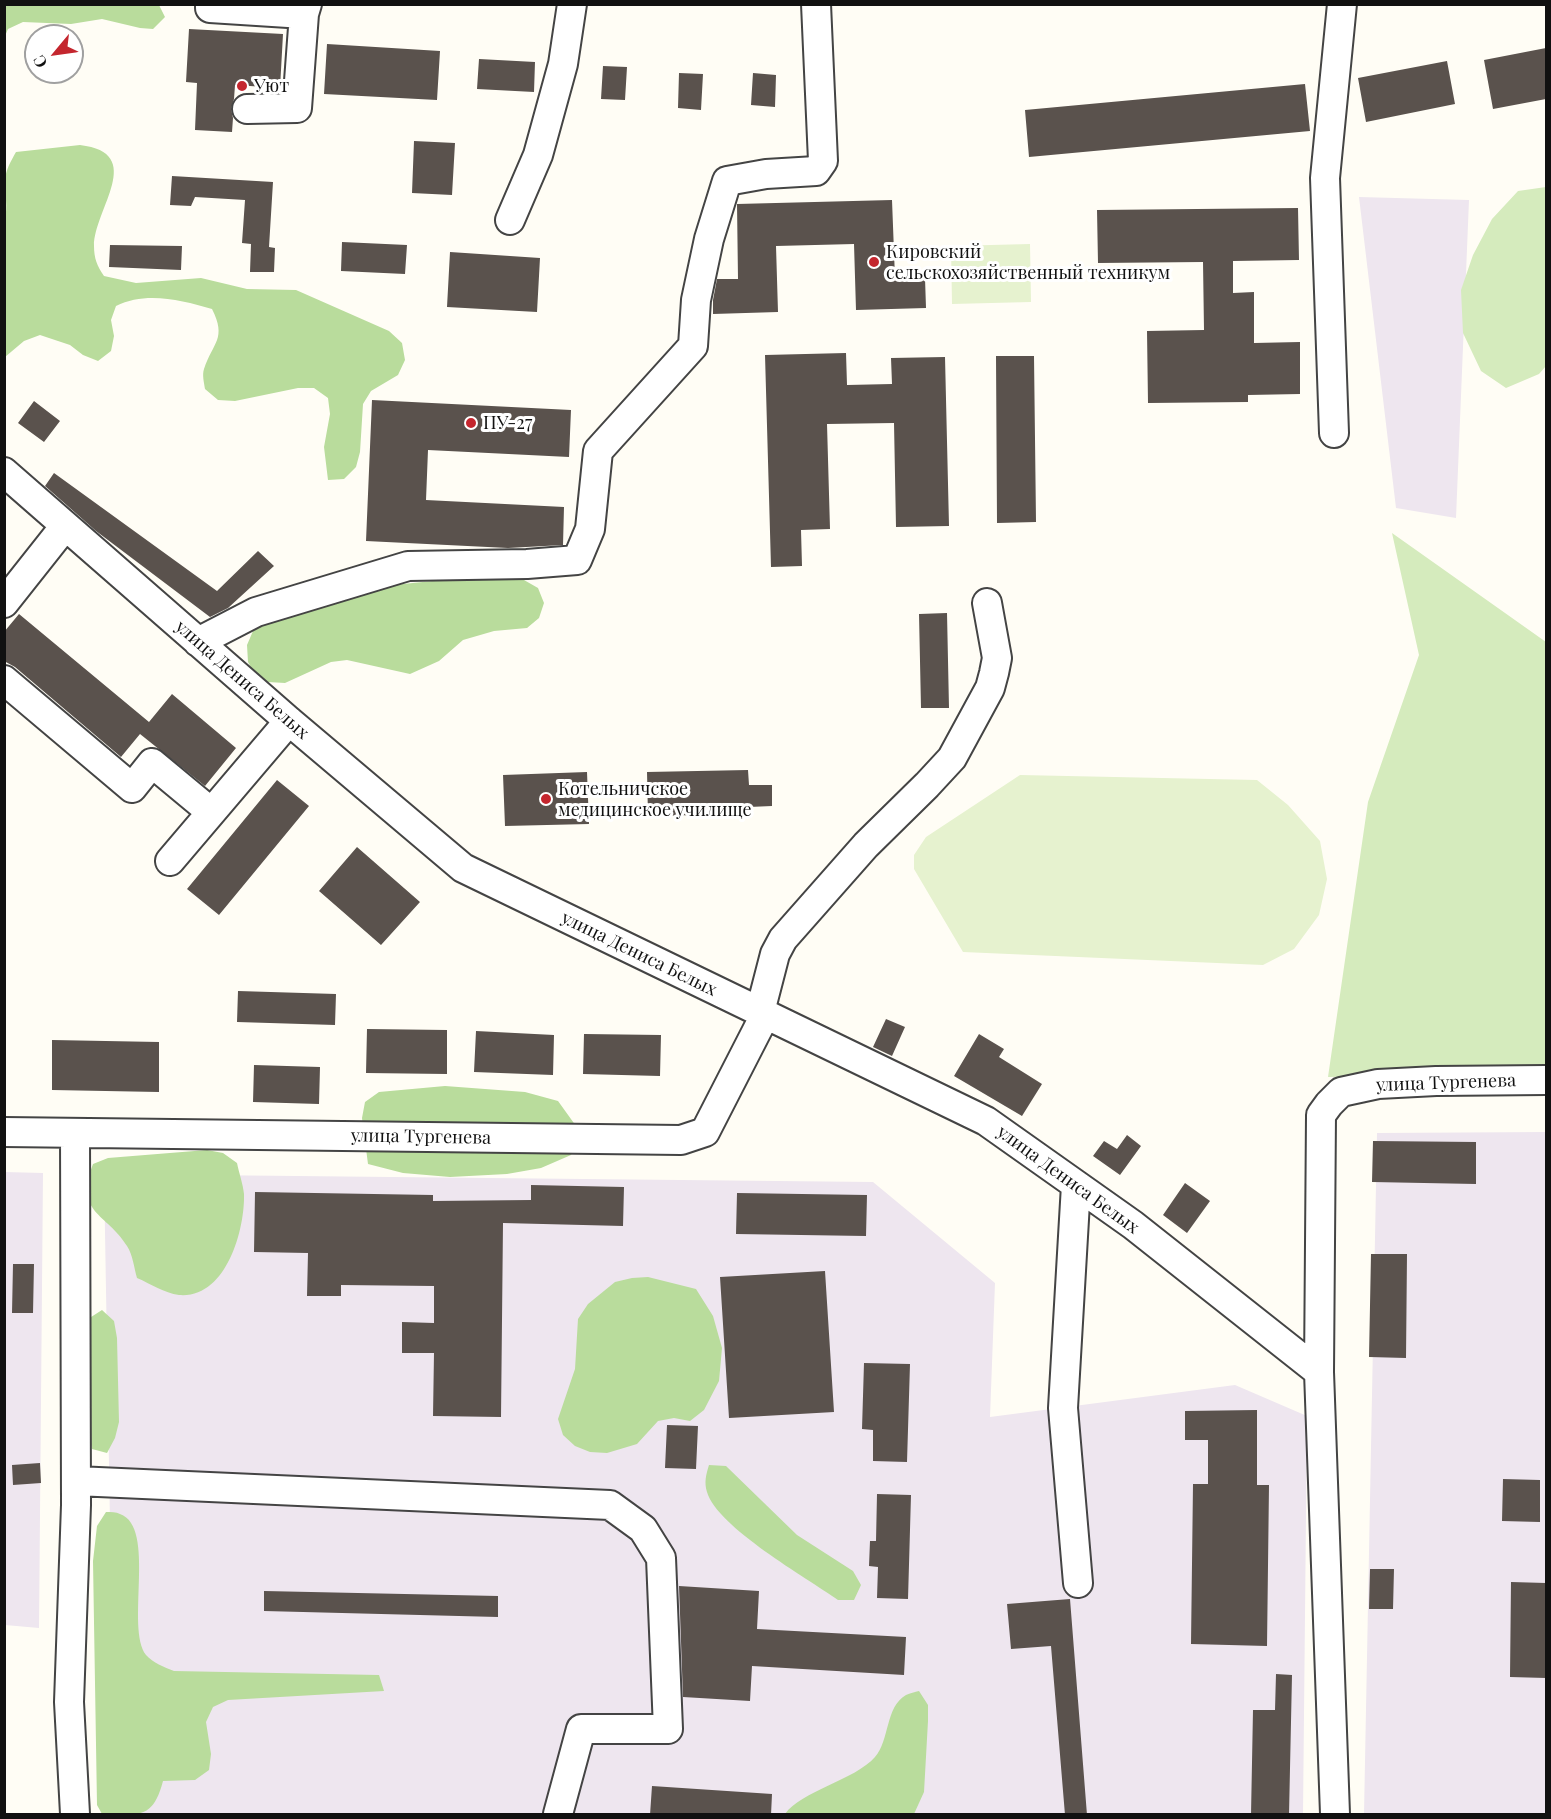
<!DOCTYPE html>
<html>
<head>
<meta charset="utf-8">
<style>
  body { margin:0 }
  #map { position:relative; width:1551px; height:1819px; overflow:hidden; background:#fffdf5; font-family:"Playfair Display",serif }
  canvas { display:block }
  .frame { position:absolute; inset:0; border:6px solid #111; pointer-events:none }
  .north { position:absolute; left:24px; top:24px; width:60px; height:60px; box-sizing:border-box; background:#fff; border:2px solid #a0a0a0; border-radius:50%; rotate:241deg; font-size:16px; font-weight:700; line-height:24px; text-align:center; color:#111 }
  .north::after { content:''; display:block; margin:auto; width:21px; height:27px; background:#c4262e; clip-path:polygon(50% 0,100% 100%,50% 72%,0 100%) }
</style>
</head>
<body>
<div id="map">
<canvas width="1551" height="1819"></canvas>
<div class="frame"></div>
<div class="north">С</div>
</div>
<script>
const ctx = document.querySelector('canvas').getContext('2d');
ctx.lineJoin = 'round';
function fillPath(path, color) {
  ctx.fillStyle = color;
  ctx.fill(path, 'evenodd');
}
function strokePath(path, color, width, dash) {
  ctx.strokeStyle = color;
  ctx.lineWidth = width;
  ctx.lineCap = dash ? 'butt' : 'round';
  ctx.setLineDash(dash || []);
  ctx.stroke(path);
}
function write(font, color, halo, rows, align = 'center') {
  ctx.font = font + ' "Playfair Display",serif';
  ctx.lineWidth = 6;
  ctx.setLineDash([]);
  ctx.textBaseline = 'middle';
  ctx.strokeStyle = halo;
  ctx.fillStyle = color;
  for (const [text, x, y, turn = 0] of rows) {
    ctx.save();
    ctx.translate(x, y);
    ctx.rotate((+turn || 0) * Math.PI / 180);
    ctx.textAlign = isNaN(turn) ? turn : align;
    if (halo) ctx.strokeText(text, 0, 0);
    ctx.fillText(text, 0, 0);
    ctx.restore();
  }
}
fillPath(new Path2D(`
  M 1359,197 L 1469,200 L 1456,518 L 1396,508 Z
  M 1546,1132 L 1546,1814 L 1364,1814 L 1377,1133 Z
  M 4,1172 L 43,1173 L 39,1628 L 5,1625 Z
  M 104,1174 L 873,1182 L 995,1283 L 990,1417 L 1235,1385 L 1307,1416 L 1303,1814 L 118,1814 L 113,1697 Z`), '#eee6ef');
fillPath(new Path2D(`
  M 1546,187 L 1546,366 L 1539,374 L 1506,388 L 1481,371 L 1463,333 L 1461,290 L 1473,255 L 1492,219 L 1518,191 Z
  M 1392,533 L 1546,642 L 1546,1073 L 1328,1077 L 1368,802 L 1419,655 Z`), '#d5ebbd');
fillPath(new Path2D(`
  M 5,4 L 159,5 L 165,17 L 153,29 L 140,28 L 102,19 L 71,24 L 23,22 L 8,29 L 5,36 Z
  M 80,145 C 147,153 94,209 94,246 C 94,258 97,266 104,276 L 136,283 L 201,278 L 247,289 L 296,290 L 389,331 L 402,343 L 405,360 L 398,375 L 371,391 L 363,404 L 360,452 L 356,467 L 344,479 L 328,480 L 324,447 L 330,414 L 328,398 L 314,388 L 298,388 L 235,401 L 218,400 L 205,389 C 204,382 202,375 204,369 C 213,342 227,339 212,309 C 181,300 146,291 116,306 L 111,320 L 114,336 L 111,351 L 98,361 L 83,355 L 70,345 L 40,335 L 24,341 L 5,357 L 4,220 C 9,207 4,194 5,180 C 6,169 11,161 16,152 Z
  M 492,575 L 524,580 L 538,588 L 544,603 L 539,618 L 527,628 L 494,631 L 463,640 L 439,661 L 410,674 L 347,660 L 331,662 L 285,683 L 268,682 L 254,673 L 248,662 L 247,645 L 253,631 L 280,613 L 393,585 Z
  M 445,1086 L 525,1092 L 558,1101 L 576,1126 L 578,1142 L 571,1155 L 541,1168 L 507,1174 L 450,1177 L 403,1173 L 368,1164 L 362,1118 L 365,1102 L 379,1092 Z
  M 207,1150 L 223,1153 L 237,1163 C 239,1173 243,1184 244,1194 C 245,1230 226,1299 179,1295 C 164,1293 151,1284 137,1278 C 134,1268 133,1255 127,1246 C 107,1213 74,1214 93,1164 L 108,1158 Z
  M 648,1277 L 696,1289 L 713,1316 L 722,1348 L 719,1381 L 704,1410 L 690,1421 L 674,1418 L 658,1421 L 637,1444 L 607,1453 L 590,1452 L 575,1446 L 563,1435 L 558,1419 L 575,1369 L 578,1319 L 588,1304 L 615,1282 L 632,1278 Z
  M 102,1310 L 114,1321 L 117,1338 L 119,1422 L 115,1438 L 107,1453 L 92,1449 L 88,1433 L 88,1319 Z
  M 709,1465 L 726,1466 L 797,1535 L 853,1571 L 861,1585 L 854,1600 L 838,1600 C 807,1578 717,1527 707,1492 C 704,1482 706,1475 709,1465 Z
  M 106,1512 C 111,1512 116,1512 120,1514 C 157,1527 125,1628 146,1655 C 153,1663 164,1667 174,1671 L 379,1675 L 384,1691 L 228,1700 L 213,1707 L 206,1722 L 211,1754 L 209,1770 L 195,1780 L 163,1781 C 153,1819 140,1815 102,1814 L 97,1805 L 93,1561 L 97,1526 Z
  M 919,1691 L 928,1705 L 928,1721 L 924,1792 L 914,1814 L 785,1814 C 801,1791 855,1780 875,1757 C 890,1740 885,1707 906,1695 C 910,1693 915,1692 919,1691 Z`), '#b9dc9c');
fillPath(new Path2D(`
  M 1030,244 L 1031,302 L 952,304 L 951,246 Z
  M 1020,775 L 1257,780 L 1288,805 L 1320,841 L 1327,879 L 1319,915 L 1294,949 L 1263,965 L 963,952 L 914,869 L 914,855 L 926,837 Z`), '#e6f2cf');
fillPath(new Path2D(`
  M 189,29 L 283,34 L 280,88 L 235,85 L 234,99 L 231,109 L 233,118 L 232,132 L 195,130 L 197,83 L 186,82 Z
  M 327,44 L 440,51 L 437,100 L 324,94 Z
  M 1546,48 L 1546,99 L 1493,109 L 1484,60 Z
  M 479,59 L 535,62 L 534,92 L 477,89 Z
  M 1447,61 L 1455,104 L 1366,122 L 1358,78 Z
  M 603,66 L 627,67 L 625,100 L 601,99 Z
  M 679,73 L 703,74 L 701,110 L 678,108 Z
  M 753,73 L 776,75 L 775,107 L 751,105 Z
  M 1305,84 L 1310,131 L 1029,157 L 1025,110 Z
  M 414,141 L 455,143 L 452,195 L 412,193 Z
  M 172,176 L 273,182 L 269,247 L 275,248 L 274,272 L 250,272 L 251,244 L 242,243 L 245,200 L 195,197 L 191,206 L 170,205 Z
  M 892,200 L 895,278 L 925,278 L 926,308 L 856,310 L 854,244 L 776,246 L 778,312 L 713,314 L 713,300 L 717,279 L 738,279 L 737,204 Z
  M 1298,208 L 1299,260 L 1233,261 L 1233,293 L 1254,292 L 1254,343 L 1300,342 L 1300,394 L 1248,395 L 1248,402 L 1148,403 L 1147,331 L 1204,330 L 1203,262 L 1098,263 L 1097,210 Z
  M 342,242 L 407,245 L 405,274 L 341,271 Z
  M 110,245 L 182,246 L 181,270 L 109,267 Z
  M 450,252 L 540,258 L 537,312 L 447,307 Z
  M 846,353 L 847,385 L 892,384 L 891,358 L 945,357 L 949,526 L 896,527 L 894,423 L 827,424 L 830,529 L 801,530 L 802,566 L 771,567 L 765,355 Z
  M 996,356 L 1034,356 L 1036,522 L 997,523 Z
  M 372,400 L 571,410 L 569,457 L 428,450 L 426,500 L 564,507 L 563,545 L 508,548 L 366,541 Z
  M 34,401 L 60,421 L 44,442 L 18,423 Z
  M 54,473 L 217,591 L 258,551 L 274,566 L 228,608 L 210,617 L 96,531 L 45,486 Z
  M 947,613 L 949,708 L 921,708 L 919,614 Z
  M 19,614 L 149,722 L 172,694 L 236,748 L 205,786 L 140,734 L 121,757 L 15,667 L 4,661 L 4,632 Z
  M 748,770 L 749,785 L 772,785 L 772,806 L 749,807 L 749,814 L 648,816 L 647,772 Z
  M 587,772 L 589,824 L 505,826 L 503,775 Z
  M 277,780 L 309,806 L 219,915 L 187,889 Z
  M 357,847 L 420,902 L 381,945 L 319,891 Z
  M 238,991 L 336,994 L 335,1025 L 237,1022 Z
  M 886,1019 L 905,1027 L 892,1056 L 873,1047 Z
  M 367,1029 L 447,1030 L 447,1074 L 366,1073 Z
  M 476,1031 L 554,1035 L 553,1075 L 474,1072 Z
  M 584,1034 L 661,1035 L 660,1076 L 583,1074 Z
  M 979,1034 L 1004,1049 L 999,1057 L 1042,1084 L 1022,1116 L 954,1076 Z
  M 52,1040 L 159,1042 L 159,1092 L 52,1090 Z
  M 254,1065 L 320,1067 L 319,1104 L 253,1102 Z
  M 1127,1135 L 1141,1146 L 1120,1175 L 1093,1156 L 1104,1141 L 1117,1149 Z
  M 1373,1141 L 1476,1142 L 1476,1184 L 1372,1182 Z
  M 1185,1183 L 1210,1201 L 1187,1233 L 1163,1215 Z
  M 531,1185 L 624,1187 L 623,1226 L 503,1223 L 501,1417 L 433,1416 L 434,1353 L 402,1353 L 402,1322 L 434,1323 L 434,1286 L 341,1285 L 341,1296 L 307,1296 L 308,1253 L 254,1252 L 255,1192 L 433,1195 L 433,1201 L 531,1200 Z
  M 737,1193 L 867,1195 L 866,1236 L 736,1234 Z
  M 1371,1254 L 1407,1254 L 1406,1358 L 1369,1357 Z
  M 13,1264 L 34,1264 L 33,1313 L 12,1313 Z
  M 825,1271 L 834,1412 L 729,1418 L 720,1277 Z
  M 864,1363 L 910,1364 L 907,1462 L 873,1461 L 873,1430 L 862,1429 Z
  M 1257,1410 L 1257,1485 L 1269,1485 L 1267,1646 L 1191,1644 L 1193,1484 L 1208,1484 L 1208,1440 L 1185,1440 L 1185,1411 Z
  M 667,1425 L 698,1426 L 696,1469 L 665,1468 Z
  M 40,1463 L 41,1483 L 13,1485 L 12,1465 Z
  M 1503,1479 L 1540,1480 L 1540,1522 L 1502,1521 Z
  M 877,1494 L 911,1495 L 908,1599 L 877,1598 L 878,1567 L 869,1566 L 870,1541 L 876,1541 Z
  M 1370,1569 L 1394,1569 L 1393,1609 L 1369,1609 Z
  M 1511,1582 L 1546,1583 L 1546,1678 L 1510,1677 Z
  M 679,1586 L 759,1591 L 757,1629 L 906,1637 L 904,1675 L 752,1666 L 750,1701 L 683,1697 Z
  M 264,1591 L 498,1596 L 498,1617 L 264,1611 Z
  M 1070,1599 L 1087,1815 L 1065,1815 L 1051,1646 L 1011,1649 L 1007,1604 Z
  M 1276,1674 L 1292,1675 L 1289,1815 L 1251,1815 L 1253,1710 L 1275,1710 Z
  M 652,1786 L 772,1794 L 771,1815 L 650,1815 Z`), '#5a524d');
const minor = new Path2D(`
  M 210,4 L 210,8 L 304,14
  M 247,109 L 297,108 L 304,14 L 307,4
  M 510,220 L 538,155 L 563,64 L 572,4
  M 1334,433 L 1325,178 L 1342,4
  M 4,472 L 289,721 L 463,868 L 986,1121 L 1133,1225 L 1319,1372
  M 4,603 L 65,526
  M 198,642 L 256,612 L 408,566 L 527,564 L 577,560 L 590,529 L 598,451 L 693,346 L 696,300 L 709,239 L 727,181 L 766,174 L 816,171 L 823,161 L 816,4
  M 4,680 L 132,788 L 152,763 L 211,812
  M 170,861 L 289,721
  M 760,1012 L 775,954 L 783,939 L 866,845 L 927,785 L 952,758 L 990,688 L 994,673 L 997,658 L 987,603
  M 4,1132 L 681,1140 L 705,1132 L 765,1015
  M 1076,1185 L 1063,1408 L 1078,1583
  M 76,1481 L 610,1505 L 643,1529 L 661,1558 L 668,1729 L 581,1729 L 558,1814
  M 75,1814 L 69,1702 L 76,1505 L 75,1133
  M 1335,1814 L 1319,1372 L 1321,1115 L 1329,1104 L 1341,1092 L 1378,1084 L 1436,1081 L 1546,1080`);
strokePath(minor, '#444', 32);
strokePath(minor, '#fff', 28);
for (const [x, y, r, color] of [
  [242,86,6,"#c4262e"],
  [874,262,6,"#c4262e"],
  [471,423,6,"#c4262e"],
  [546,799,6,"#c4262e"]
]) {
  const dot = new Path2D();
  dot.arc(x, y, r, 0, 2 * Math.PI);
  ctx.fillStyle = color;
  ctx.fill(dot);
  strokePath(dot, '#fff', 2);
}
write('18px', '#111', '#fff', [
  ["Уют",254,86],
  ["Кировский",886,252],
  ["сельскохозяйственный техникум",886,273],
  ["ПУ-27",483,423],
  ["Котельничское",558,789],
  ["медицинское училище",558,810]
], 'left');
write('18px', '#111', '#fff', [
  ["улица Дениса Белых",242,680,41],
  ["улица Дениса Белых",639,954,26],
  ["улица Тургенева",1446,1083,-2],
  ["улица Тургенева",421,1137,1],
  ["улица Дениса Белых",1068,1180,36]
]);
</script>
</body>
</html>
